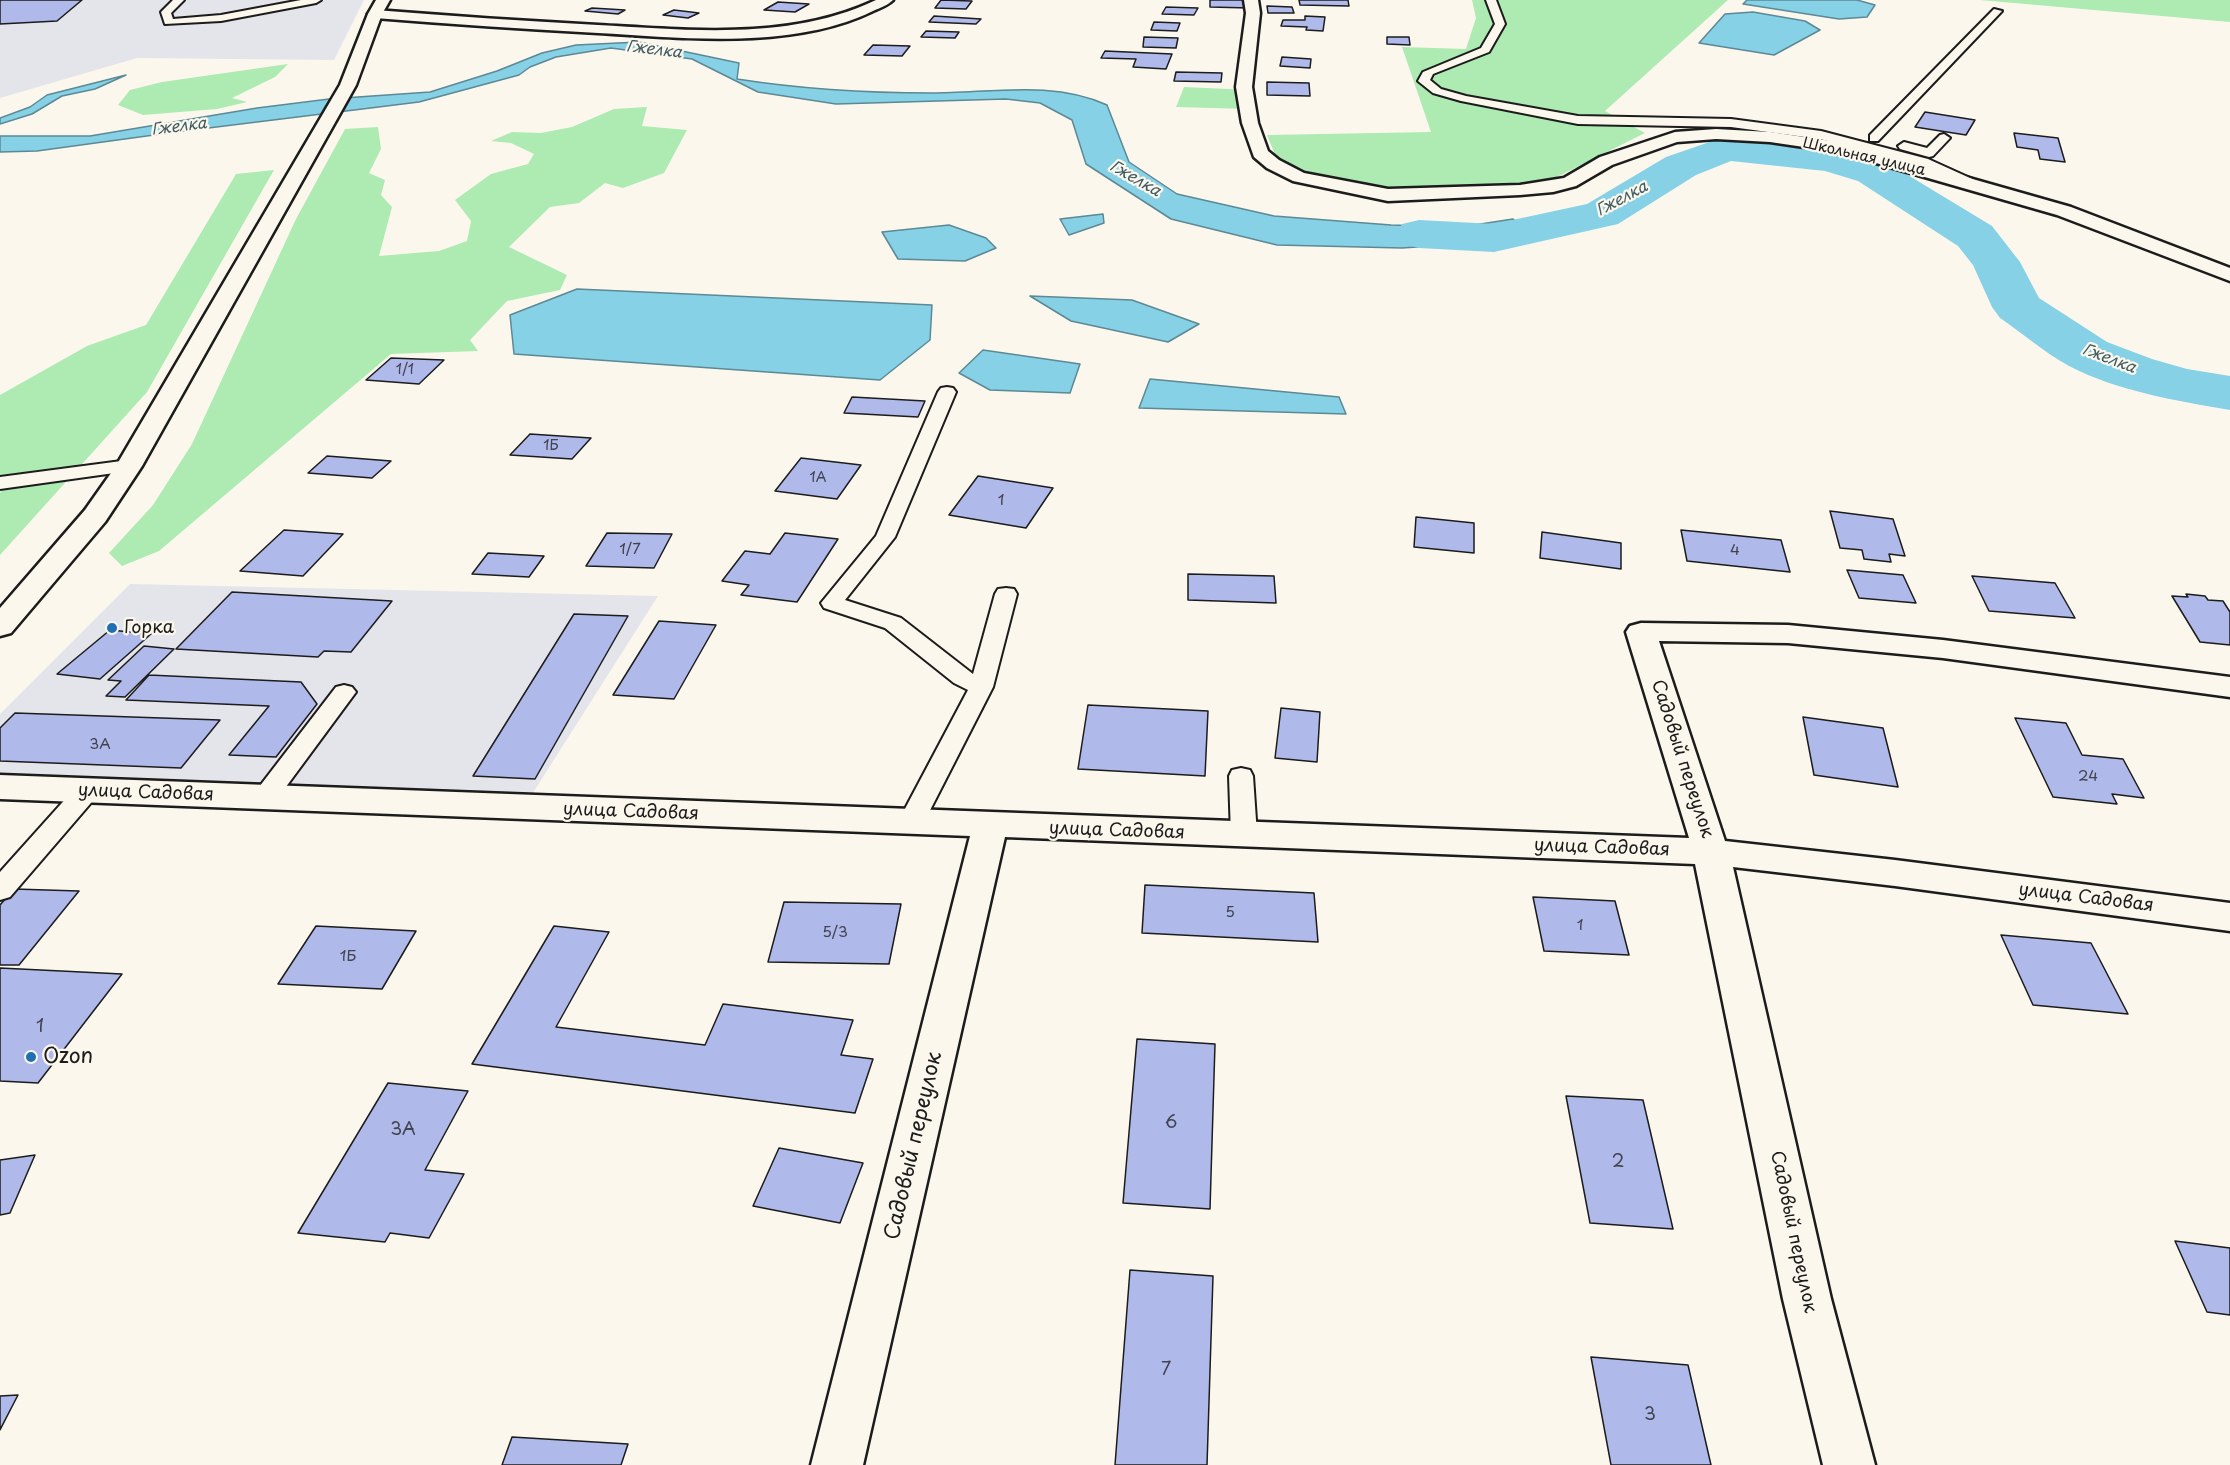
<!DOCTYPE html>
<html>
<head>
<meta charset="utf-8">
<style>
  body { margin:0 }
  canvas { display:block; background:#fbf7ec }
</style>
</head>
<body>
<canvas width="2230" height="1465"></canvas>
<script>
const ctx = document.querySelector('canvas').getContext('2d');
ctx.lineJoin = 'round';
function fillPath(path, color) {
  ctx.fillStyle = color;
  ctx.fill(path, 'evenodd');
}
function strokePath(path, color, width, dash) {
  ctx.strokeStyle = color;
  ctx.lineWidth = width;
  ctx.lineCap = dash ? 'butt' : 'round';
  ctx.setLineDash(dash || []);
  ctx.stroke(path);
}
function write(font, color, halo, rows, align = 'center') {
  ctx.font = font + ' "Playpen Sans",sans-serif';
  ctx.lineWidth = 4.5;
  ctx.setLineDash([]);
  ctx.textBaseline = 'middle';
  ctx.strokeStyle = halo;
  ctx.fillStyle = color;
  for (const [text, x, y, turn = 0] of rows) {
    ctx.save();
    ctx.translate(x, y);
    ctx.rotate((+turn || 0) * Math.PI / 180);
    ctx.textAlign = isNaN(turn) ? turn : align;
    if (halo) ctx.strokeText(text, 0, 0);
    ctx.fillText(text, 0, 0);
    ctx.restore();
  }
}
fillPath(new Path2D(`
  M 0,0 L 364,0 L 334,60 L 137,58 L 0,98 Z
  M 130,584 L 658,596 L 529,799 L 0,774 L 0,714 Z`), '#e4e4eb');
fillPath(new Path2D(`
  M 1472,0 L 1728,0 L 1605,111 L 1645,133 L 1549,181 L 1435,193 L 1357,190 L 1278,162 L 1267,135 L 1431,132 L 1402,47 L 1466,49 L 1476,18 Z
  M 1980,0 L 2230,0 L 2230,22 Z
  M 288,64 L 275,77 L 232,98 L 247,102 L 217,109 L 143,115 L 118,105 L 130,90 L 162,82 Z
  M 1184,87 L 1250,90 L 1249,109 L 1176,107 Z
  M 647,107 L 642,126 L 687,130 L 664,173 L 623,188 L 605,183 L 579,203 L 550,207 L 509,247 L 567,275 L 560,290 L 507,301 L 470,340 L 478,351 L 391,354 L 159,551 L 122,566 L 109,553 L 153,505 L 192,444 L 296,219 L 345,129 L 378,127 L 381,149 L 369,173 L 385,180 L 381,195 L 392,207 L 379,256 L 439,251 L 467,241 L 471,221 L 455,200 L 491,174 L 528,164 L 534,154 L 511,143 L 491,141 L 512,132 L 541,133 L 572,127 L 614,109 Z
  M 274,170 L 147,392 L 0,555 L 0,493 L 3,489 L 0,488 L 0,395 L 87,346 L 146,325 L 236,174 Z`), '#adebb3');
const water = new Path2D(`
  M 1747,0 L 1857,0 L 1875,5 L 1867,17 L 1839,19 L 1743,4 Z
  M 1753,12 L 1805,21 L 1820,30 L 1774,55 L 1699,43 L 1725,14 Z
  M 639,42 L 739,63 L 737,79 C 801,89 866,93 932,93 C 990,93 1053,80 1107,105 L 1129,162 L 1177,194 L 1274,216 L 1391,225 L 1461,227 L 1513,219 L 1536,239 L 1402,248 L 1277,245 L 1171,219 L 1086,164 L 1072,120 L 1040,103 L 1006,99 L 836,104 L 758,92 L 692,59 L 611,48 L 556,57 L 530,67 L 519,75 L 419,102 L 176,132 L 37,151 L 0,152 L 0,136 L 90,136 L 257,108 L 329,99 L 430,92 L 497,71 L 542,53 L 576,45 Z
  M 126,75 L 95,89 L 62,96 L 32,114 L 0,124 L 0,118 L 30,107 L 47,95 Z
  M 1103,214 L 1104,223 L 1069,235 L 1060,219 Z
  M 949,225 L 986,238 L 996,248 L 965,261 L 898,259 L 882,232 Z
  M 577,289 L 932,305 L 930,340 L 880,380 L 514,354 L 510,315 Z
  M 1030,296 L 1132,300 L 1199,324 L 1168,342 L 1071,321 Z
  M 983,350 L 1080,364 L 1070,393 L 990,390 L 959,373 Z
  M 1150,379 L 1339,397 L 1346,414 L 1139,408 Z`);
fillPath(water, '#86d1e6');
strokePath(water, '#5c8995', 1.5);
fillPath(new Path2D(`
  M 1727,136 L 1829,146 L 1888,163 L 1992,226 L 2020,262 L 2039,298 L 2107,342 L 2152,359 L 2187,369 L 2230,376 L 2230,410 C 2177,401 2117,391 2069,366 C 2045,353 2022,333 2000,318 L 1992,307 L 1973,265 L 1958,246 L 1858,181 L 1825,171 L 1731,161 L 1696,175 L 1618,224 L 1494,252 L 1419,248 L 1402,244 L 1396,234 L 1402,224 L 1419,220 L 1494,224 L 1587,204 L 1666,157 Z`), '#86d1e6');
const building = new Path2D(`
  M 0,0 L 82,0 L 57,21 L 0,24 Z
  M 941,0 L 972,1 L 966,9 L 935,8 Z
  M 1210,0 L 1248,0 L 1249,8 L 1210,7 Z
  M 1299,0 L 1348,0 L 1349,6 L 1300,5 Z
  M 778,2 L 809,4 L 795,12 L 764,10 Z
  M 1267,6 L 1292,7 L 1294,13 L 1268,13 Z
  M 1166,7 L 1198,8 L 1194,15 L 1162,14 Z
  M 592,8 L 625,10 L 618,14 L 585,11 Z
  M 674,10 L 699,13 L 688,18 L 663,15 Z
  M 934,16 L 981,19 L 976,24 L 929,22 Z
  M 1305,16 L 1325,17 L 1323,31 L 1306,30 L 1307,27 L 1281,26 L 1283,20 L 1305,20 Z
  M 1154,22 L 1180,23 L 1177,31 L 1151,30 Z
  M 926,31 L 959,32 L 955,38 L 921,37 Z
  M 1144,37 L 1178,38 L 1176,48 L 1143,47 Z
  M 1387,37 L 1409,37 L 1410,45 L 1387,44 Z
  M 873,45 L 910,46 L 902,56 L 864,55 Z
  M 1105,51 L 1172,54 L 1166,69 L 1133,67 L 1136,59 L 1101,58 Z
  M 1282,57 L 1311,59 L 1310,68 L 1280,66 Z
  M 1176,72 L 1222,73 L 1221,82 L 1174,81 Z
  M 1267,82 L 1309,83 L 1310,96 L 1267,95 Z
  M 1925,112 L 1975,120 L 1966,135 L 1915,127 Z
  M 2014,133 L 2058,138 L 2065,162 L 2040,159 L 2038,150 L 2017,147 Z
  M 391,358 L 444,360 L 419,384 L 366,380 Z
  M 852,397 L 925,401 L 918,417 L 844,413 Z
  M 530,434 L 591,438 L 572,459 L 510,455 Z
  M 327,456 L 391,461 L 372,478 L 308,473 Z
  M 801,458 L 861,465 L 837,499 L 775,491 Z
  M 978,476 L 1053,488 L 1026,528 L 949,515 Z
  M 1830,511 L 1893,519 L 1905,556 L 1889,554 L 1891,562 L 1864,559 L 1862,550 L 1840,548 Z
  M 1416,517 L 1474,523 L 1474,553 L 1414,547 Z
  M 284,530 L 343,534 L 303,576 L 240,571 Z
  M 1681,530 L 1781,540 L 1790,572 L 1687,561 Z
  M 1542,532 L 1621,543 L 1621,569 L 1540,558 Z
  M 607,533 L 672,534 L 654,568 L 586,566 Z
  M 785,533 L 838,539 L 797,602 L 741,595 L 749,585 L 722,581 L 745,551 L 770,554 Z
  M 488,553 L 544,556 L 529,577 L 472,574 Z
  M 1847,570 L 1903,575 L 1916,603 L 1859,598 Z
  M 1188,574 L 1274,576 L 1276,603 L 1188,600 Z
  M 1972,576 L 2055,583 L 2075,618 L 1989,611 Z
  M 232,592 L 392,601 L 351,652 L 324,651 L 318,657 L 176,649 Z
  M 2186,594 L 2205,596 L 2208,600 L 2223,601 L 2230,612 L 2230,645 L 2200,642 L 2172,596 L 2188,597 Z
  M 574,614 L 628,616 L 535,779 L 473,776 Z
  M 659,621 L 716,625 L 674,699 L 613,695 Z
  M 110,630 L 151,634 L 100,679 L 57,674 Z
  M 144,646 L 174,649 L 125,697 L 106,696 L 121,681 L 108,680 Z
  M 149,675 L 301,682 L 317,704 L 276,757 L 229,755 L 269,706 L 126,700 Z
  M 1088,705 L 1208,711 L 1205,776 L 1078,769 Z
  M 1281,708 L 1320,712 L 1317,762 L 1275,758 Z
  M 15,713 L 220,720 L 181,768 L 0,761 L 0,728 Z
  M 1803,717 L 1883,728 L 1898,787 L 1814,775 Z
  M 2015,718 L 2066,723 L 2082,755 L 2123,759 L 2144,798 L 2112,794 L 2117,804 L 2053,797 Z
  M 1145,885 L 1314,893 L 1318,942 L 1142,933 Z
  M 14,889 L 79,891 L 19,965 L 0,965 L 0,905 Z
  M 1533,897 L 1615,901 L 1629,955 L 1544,951 Z
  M 784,902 L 901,904 L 889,964 L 768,962 Z
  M 316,926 L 416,931 L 382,989 L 278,984 Z
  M 554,926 L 609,932 L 556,1027 L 705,1045 L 723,1004 L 853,1020 L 841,1055 L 873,1059 L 855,1113 L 472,1064 Z
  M 2001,935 L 2091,943 L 2128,1014 L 2033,1005 Z
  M 0,968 L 122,974 L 38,1083 L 0,1081 Z
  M 1137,1039 L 1215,1044 L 1210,1209 L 1123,1203 Z
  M 388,1083 L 468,1091 L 425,1170 L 464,1174 L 429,1238 L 390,1233 L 385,1242 L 298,1233 Z
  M 1566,1096 L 1643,1100 L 1673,1229 L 1590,1223 Z
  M 779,1148 L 863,1163 L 840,1223 L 753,1206 Z
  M 35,1155 L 10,1213 L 0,1215 L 0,1160 Z
  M 2175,1241 L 2230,1248 L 2230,1315 L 2207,1312 Z
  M 1130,1270 L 1213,1276 L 1207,1465 L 1115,1465 Z
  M 1591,1357 L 1688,1365 L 1711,1465 L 1611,1465 Z
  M 18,1395 L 0,1430 L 0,1396 Z
  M 512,1437 L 628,1444 L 621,1465 L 502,1465 Z`);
fillPath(building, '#afb9ea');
strokePath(building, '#1c1c1c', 1.5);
const service = new Path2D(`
  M 173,0 L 184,0 L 171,13 L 173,19 L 221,15 L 301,0 L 321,0 L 316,3 L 221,21 L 165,24 L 161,12 Z
  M 1486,0 L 1496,0 L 1505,24 L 1489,52 L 1433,74 L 1430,80 L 1441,89 L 1466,96 L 1578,116 L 1731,119 L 1821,131 L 1928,159 L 1981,183 L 1979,186 L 1969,186 L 1920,165 L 1820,139 L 1731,127 L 1578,124 L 1461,101 L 1433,93 L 1418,81 L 1423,72 L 1481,48 L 1495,24 Z
  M 1994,9 L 2002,11 L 1878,141 L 1870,141 L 1870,135 Z
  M 1944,134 L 1950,138 L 1933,156 L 1929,157 L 1900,149 L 1898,146 L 1904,142 L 1927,148 L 1940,135 Z
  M 947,387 L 953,388 L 956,392 L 895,537 L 845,600 L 901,618 L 973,674 L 995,594 L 998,589 L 1006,588 L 1014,589 L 1017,594 L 993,687 L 924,822 L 920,828 L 911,831 L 902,828 L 898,822 L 968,690 L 954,683 L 885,628 L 824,608 L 821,603 L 876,536 L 938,392 L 941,388 Z
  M 129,460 L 136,462 L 138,466 L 136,470 L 0,489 L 0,477 Z
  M 344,685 L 352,687 L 356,692 L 274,803 L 265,806 L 256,803 L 252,797 L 256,791 L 336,687 Z
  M 1241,768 L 1250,770 L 1253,776 L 1257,835 L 1253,841 L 1244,844 L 1235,841 L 1231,835 L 1229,776 L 1232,770 Z
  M 87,783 L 96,785 L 100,791 L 96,797 L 10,897 L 0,900 L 0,872 L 78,785 Z`);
const minor = new Path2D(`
  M 876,0 L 893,0 C 888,5 880,8 873,11 C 793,50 685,38 598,33 C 524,29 449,24 375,18 L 368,14 L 375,10 C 449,16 523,21 598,25 C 690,30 790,41 876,0 Z
  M 1244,0 L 1258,0 L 1260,13 L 1252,87 L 1258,123 L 1268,151 L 1279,160 L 1304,173 L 1388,189 L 1520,185 L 1564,178 L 1600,157 L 1675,132 L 1716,129 L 1770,132 L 1831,141 L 1881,153 L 2071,207 L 2230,268 L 2230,281 L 2057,215 L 1869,161 L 1831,151 L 1770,142 L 1716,139 L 1677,142 L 1612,165 L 1576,186 L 1553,192 L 1520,195 L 1388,201 L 1293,181 L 1267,168 L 1254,157 L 1242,123 L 1236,87 L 1246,13 Z
  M 1641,623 L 1788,625 L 1943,640 L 2230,677 L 2230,697 L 1943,658 L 1788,643 L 1659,641 L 1725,841 L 1895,860 L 2230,903 L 2230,931 L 1895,886 L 1733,867 L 1831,1299 L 1875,1465 L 1823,1465 L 1783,1299 L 1695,864 L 1005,837 L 863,1465 L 811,1465 L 970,836 L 0,799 L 0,775 L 1689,838 L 1626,632 L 1630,626 Z`);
const secondary = new Path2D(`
  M 376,0 L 390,0 L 382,14 L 356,85 L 142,466 L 105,522 L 11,633 L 0,636 L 0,608 L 85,510 L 116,466 L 340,85 L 368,14 Z`);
strokePath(service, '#1c1c1c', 4);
strokePath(minor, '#1c1c1c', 5);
strokePath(secondary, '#1c1c1c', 5);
fillPath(service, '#fbf7ec');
fillPath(minor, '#fbf7ec');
fillPath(secondary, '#fbf7ec');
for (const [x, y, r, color] of [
  [112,628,6,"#1f6fb2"],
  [31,1057,6,"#1f6fb2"]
]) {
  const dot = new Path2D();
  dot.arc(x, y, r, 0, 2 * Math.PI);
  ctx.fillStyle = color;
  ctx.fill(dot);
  strokePath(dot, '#fbf7ec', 2);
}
write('14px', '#414350', null, [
  ["1/1",405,370],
  ["1Б",551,446],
  ["1А",818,478]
]);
write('15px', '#1c1c1c', '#fbf7ec', [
  ["Школьная улица",1864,157,13]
]);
write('15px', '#414350', null, [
  ["1",1001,501],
  ["1/7",630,550],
  ["4",1735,551],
  ["3А",100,745],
  ["24",2088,777],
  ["5",1230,913],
  ["1",1580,926],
  ["5/3",835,933],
  ["1Б",348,957]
]);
write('italic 16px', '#415b63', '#fbf7ec', [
  ["Гжелка",654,50,7],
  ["Гжелка",179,127,-7],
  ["Гжелка",1135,179,30],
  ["Гжелка",1622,199,-28],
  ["Гжелка",2109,359,21]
]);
write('18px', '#1c1c1c', '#fbf7ec', [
  ["Горка",124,628]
], 'left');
write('18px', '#1c1c1c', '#fbf7ec', [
  ["Садовый переулок",1682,759,72],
  ["улица Садовая",146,793,2],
  ["улица Садовая",631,812,2],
  ["улица Садовая",1117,831,2],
  ["улица Садовая",1602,848,2],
  ["улица Садовая",2086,898,7],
  ["Садовый переулок",1793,1232,78]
]);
write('18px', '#414350', null, [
  ["1",40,1027],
  ["6",1171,1123],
  ["3А",403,1130],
  ["2",1618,1162],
  ["7",1166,1370],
  ["3",1650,1415]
]);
write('21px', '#1c1c1c', '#fbf7ec', [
  ["Ozon",43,1057]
], 'left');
write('21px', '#1c1c1c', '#fbf7ec', [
  ["Садовый переулок",914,1146,-77]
]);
</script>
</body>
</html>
